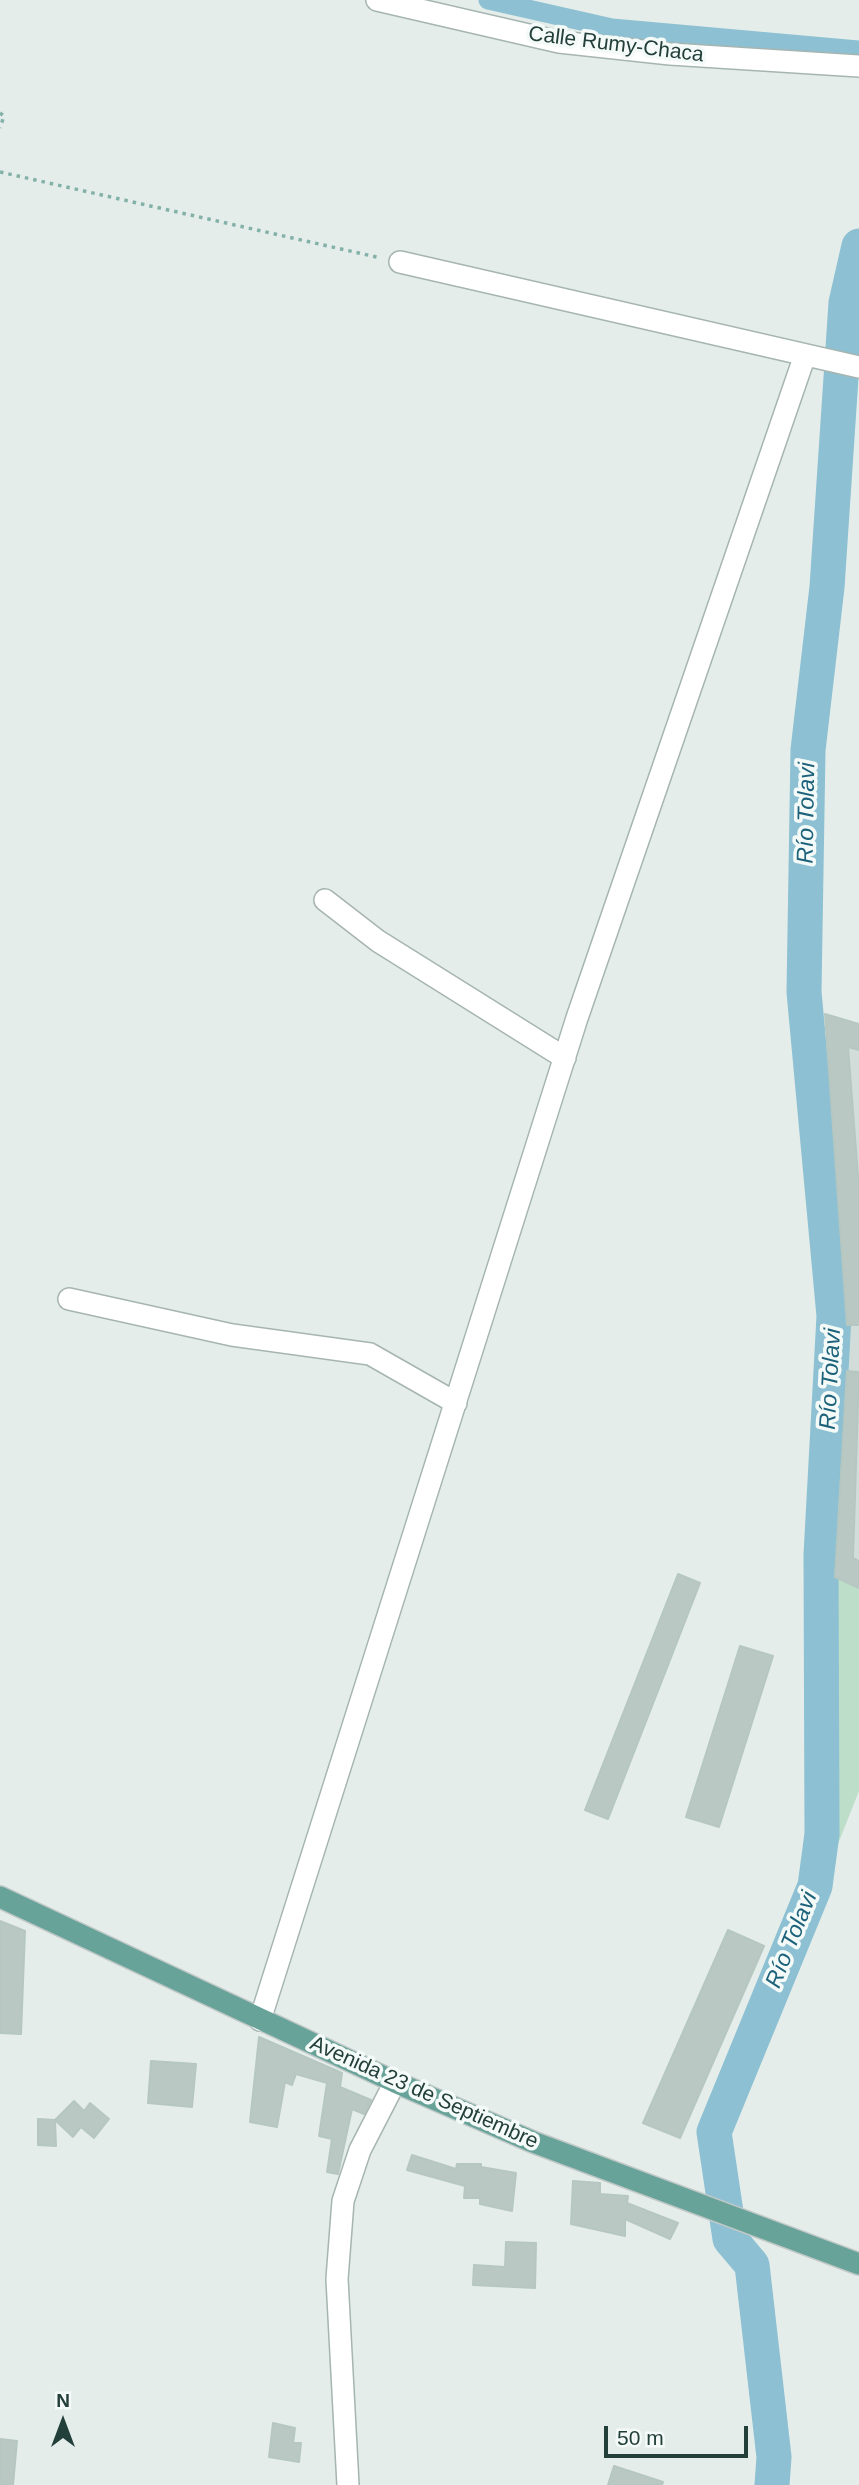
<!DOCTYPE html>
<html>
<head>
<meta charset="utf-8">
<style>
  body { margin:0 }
  #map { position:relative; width:859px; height:2485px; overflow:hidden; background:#e4edea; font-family:Helvetica,sans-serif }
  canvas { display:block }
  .north { position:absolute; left:28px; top:2387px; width:70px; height:70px; -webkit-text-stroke:5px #f4faf7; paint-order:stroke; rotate:0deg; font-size:19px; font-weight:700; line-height:28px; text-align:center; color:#233f3a }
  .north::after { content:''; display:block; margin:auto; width:24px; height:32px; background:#233f3a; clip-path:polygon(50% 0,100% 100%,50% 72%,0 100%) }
  .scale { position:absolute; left:604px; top:2426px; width:144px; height:32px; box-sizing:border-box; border:4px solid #233f3a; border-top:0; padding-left:9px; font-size:21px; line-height:24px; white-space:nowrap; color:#233f3a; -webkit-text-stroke:5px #f4faf7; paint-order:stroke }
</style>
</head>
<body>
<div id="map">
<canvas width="859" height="2485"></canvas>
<div class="north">N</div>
<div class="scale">50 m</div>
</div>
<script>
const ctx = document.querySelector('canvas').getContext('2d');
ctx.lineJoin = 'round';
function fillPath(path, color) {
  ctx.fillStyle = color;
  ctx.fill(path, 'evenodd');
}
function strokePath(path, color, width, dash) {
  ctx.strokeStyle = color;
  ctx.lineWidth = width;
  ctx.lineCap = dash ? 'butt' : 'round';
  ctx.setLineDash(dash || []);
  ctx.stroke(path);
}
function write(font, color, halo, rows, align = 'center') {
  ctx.font = font + ' Helvetica,sans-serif';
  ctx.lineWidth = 7;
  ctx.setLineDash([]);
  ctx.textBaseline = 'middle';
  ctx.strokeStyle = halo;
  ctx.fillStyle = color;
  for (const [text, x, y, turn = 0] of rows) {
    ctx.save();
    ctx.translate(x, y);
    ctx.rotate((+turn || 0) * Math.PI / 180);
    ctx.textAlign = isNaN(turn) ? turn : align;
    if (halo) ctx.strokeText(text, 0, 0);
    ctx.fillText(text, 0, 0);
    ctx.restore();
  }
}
fillPath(new Path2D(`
  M 825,1014 L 859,1024 L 859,1588 L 835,1577 L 848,1342 Z`), '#d2ddd9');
fillPath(new Path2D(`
  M 835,1577 L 859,1588 L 859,1791 L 838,1844 Z`), '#bddec9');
strokePath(new Path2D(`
  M 488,0 L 612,28 L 859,50`), '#8cc0d2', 19);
strokePath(new Path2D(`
  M 772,2485 L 774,2457 L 752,2265 L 730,2239 L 714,2132 L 815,1886 L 822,1834 L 821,1555 L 834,1316 L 804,992 L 808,750 L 827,587 L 846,303 L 859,246`), '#8cc0d2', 35);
const building = new Path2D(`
  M 825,1014 L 859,1024 L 859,1050 L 848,1047 L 859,1189 L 859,1325 L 847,1325 Z
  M 847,1371 L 859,1372 L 853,1558 L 859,1561 L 859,1588 L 835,1577 Z
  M 678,1574 L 700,1583 L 608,1819 L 585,1810 Z
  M 740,1646 L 773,1656 L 719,1827 L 686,1817 Z
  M 0,1921 L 25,1931 L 21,2034 L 0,2033 Z
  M 728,1930 L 764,1946 L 680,2138 L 643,2123 Z
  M 259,2037 L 342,2073 L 340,2087 L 371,2100 L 364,2114 L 352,2109 L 338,2174 L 327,2172 L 332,2139 L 319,2136 L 327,2083 L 296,2074 L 292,2085 L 285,2082 L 277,2127 L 250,2122 Z
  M 151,2061 L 196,2064 L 192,2107 L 148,2103 Z
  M 74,2101 L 84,2111 L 90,2103 L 109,2119 L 94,2138 L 81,2127 L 73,2137 L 55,2120 Z
  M 38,2119 L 55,2120 L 56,2146 L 38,2145 Z
  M 412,2155 L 456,2169 L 457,2164 L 481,2164 L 481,2167 L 516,2173 L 512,2211 L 480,2204 L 480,2198 L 464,2198 L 465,2186 L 407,2170 Z
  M 573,2181 L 600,2183 L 600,2194 L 628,2196 L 627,2203 L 678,2223 L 670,2239 L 625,2219 L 625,2236 L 571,2224 Z
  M 506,2242 L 536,2243 L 535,2288 L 473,2285 L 474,2265 L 505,2267 Z
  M 273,2423 L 295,2428 L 293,2443 L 301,2443 L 299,2462 L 269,2457 Z
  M 0,2439 L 17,2441 L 13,2485 L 0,2485 Z
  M 614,2466 L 663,2482 L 662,2485 L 608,2485 Z`);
fillPath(building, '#b9c8c3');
strokePath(building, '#b6c7c1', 2);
const minor = new Path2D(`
  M 377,0 L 559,42 L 670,54 L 859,66
  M 400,262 L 859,367
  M 325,900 L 378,941 L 565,1058
  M 69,1299 L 232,1335 L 370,1354 L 456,1403
  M 260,2020 L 577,1018 L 805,355
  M 348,2485 L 337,2279 L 343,2201 L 360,2150 L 395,2082`);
const major = new Path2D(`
  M 0,1897 L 395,2082 L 533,2142 L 859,2264`);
strokePath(minor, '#a6b5b2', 24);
strokePath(major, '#c1c9c8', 24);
strokePath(new Path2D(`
  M 0,113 L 4,116 L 0,128
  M 0,172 L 381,258`), '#84b1a7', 3.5, [3.5, 5]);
strokePath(minor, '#fff', 21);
strokePath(major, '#68a399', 21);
write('21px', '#233f3a', '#f4faf7', [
  ["Calle Rumy-Chaca",616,45,7],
  ["Avenida 23 de Septiembre",424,2093,24]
]);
write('italic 23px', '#1d627b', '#f4faf7', [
  ["Río Tolavi",807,813,-89],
  ["Río Tolavi",831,1379,-87],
  ["Río Tolavi",792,1940,-68]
]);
</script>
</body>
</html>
